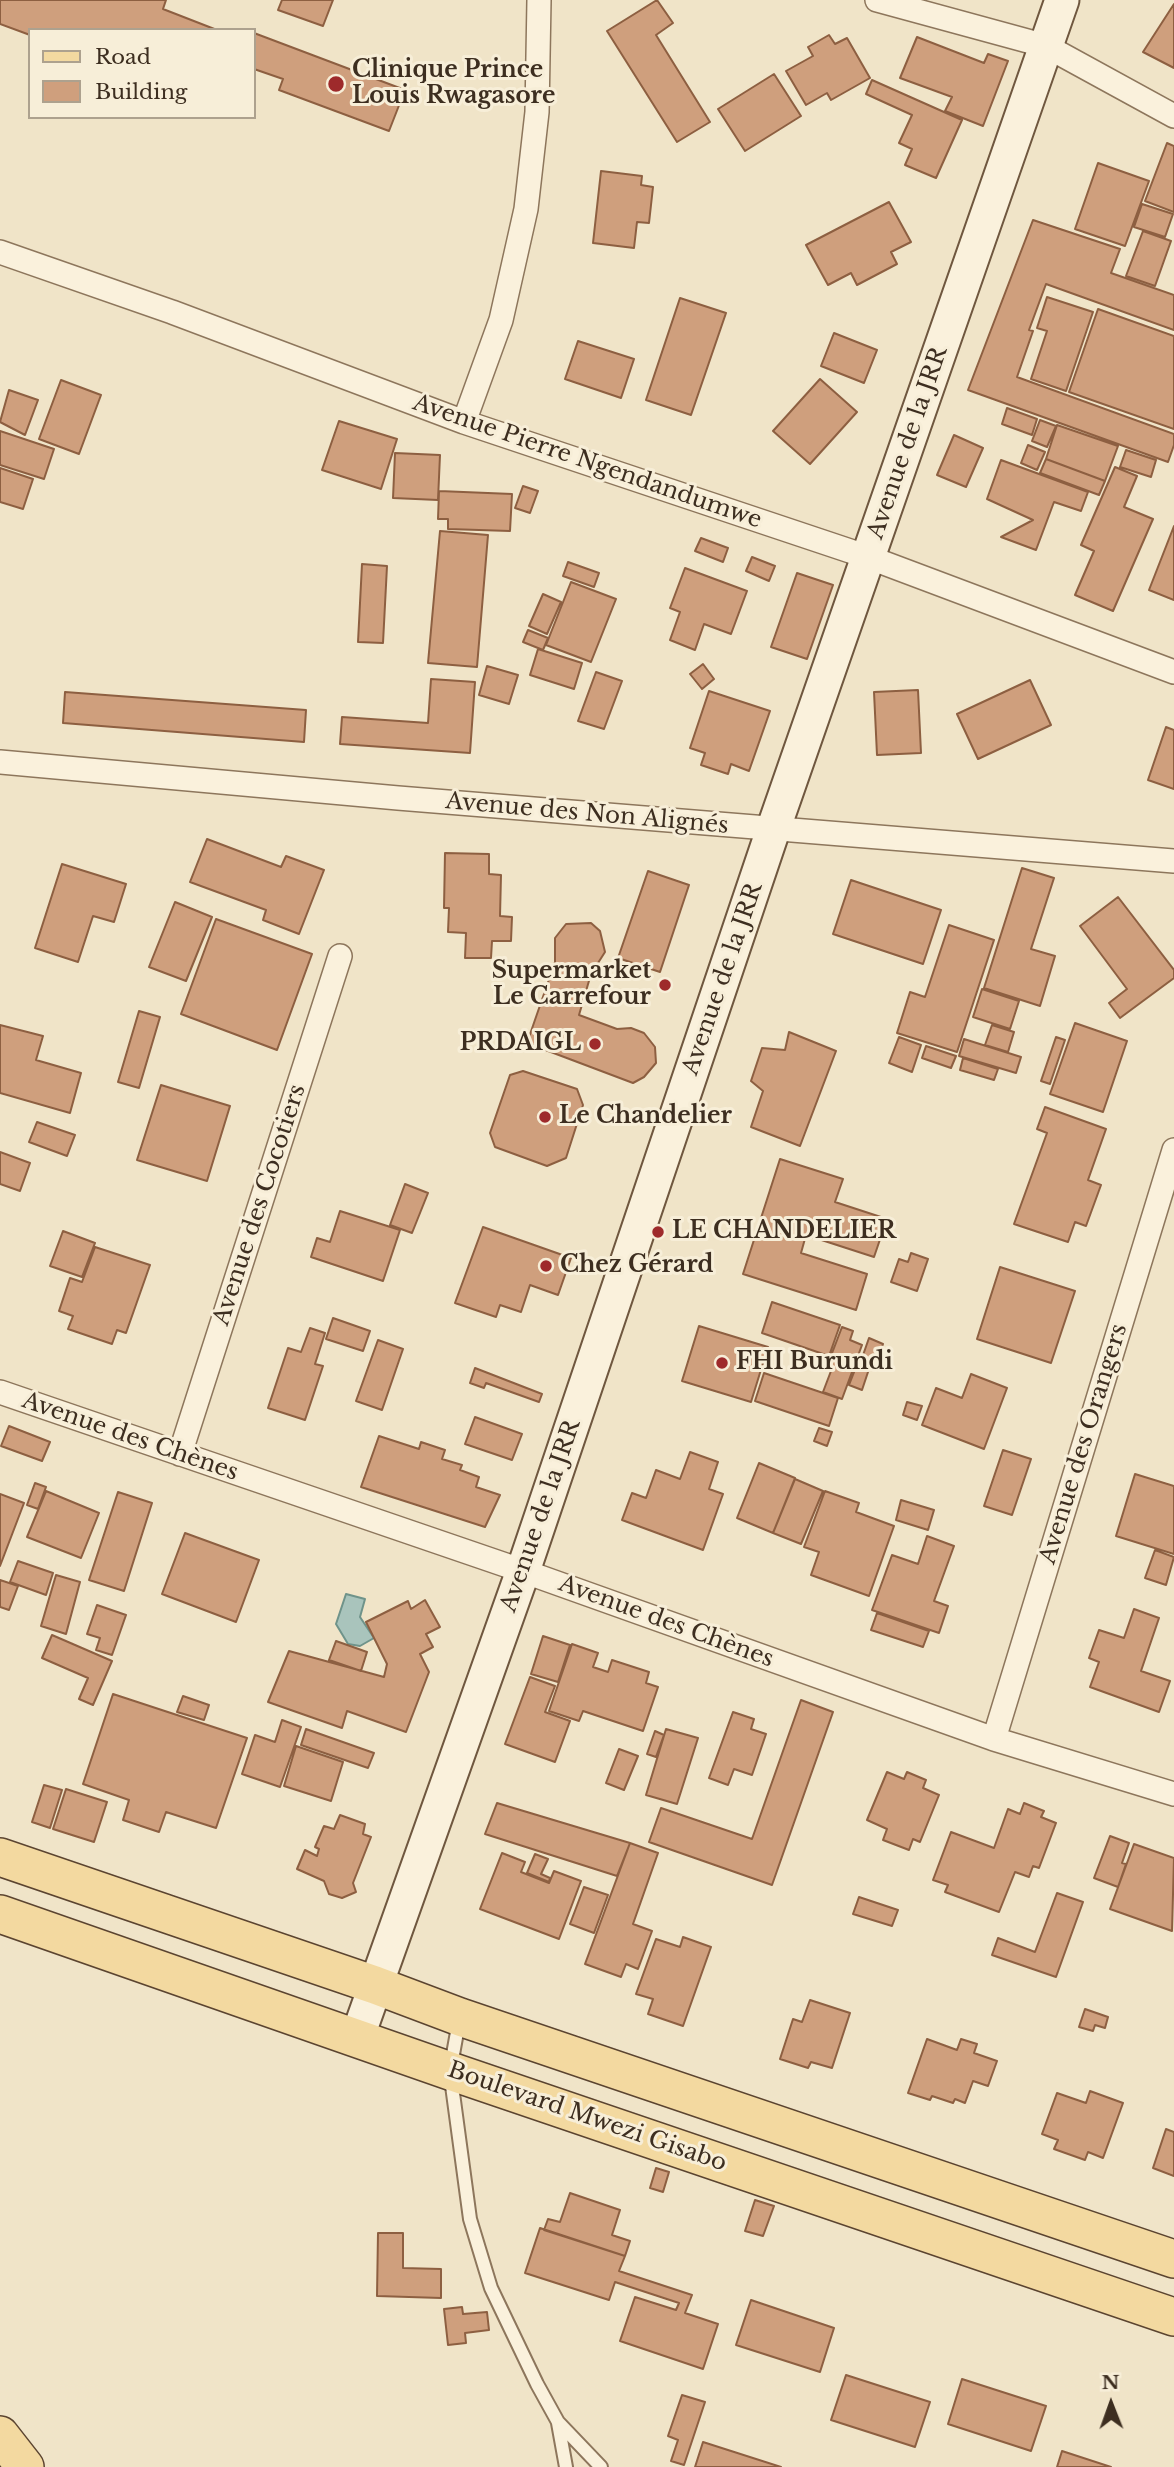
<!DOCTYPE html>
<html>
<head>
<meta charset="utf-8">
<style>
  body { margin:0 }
  #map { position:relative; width:1174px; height:2467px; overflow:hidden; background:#f0e4c8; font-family:"Libre Baskerville",serif }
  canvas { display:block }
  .legend { position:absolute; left:28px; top:28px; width:228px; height:91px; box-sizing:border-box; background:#f7eed8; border:2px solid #ada18e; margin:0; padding:9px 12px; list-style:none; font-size:21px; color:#3d2e20 }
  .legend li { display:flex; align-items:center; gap:14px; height:35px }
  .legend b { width:35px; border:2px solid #ada18e }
  .north { position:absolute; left:1076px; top:2369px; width:70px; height:70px; -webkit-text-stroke:5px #f7eed8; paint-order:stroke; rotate:359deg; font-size:19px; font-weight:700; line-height:28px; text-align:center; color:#3d2e20 }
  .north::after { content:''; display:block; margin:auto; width:24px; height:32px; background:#3d2e20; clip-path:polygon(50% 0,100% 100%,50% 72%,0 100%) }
</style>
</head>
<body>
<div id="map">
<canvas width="1174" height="2467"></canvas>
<ul class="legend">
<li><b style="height:9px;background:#f3d9a0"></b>Road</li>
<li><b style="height:19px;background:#cf9f7d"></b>Building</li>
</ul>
<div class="north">N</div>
</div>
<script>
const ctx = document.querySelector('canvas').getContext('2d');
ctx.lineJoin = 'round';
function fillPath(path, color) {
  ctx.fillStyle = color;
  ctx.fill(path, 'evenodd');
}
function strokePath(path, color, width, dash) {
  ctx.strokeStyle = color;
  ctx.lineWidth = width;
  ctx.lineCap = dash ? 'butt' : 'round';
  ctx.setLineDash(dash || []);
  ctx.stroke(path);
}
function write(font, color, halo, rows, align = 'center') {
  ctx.font = font + ' "Libre Baskerville",serif';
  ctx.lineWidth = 6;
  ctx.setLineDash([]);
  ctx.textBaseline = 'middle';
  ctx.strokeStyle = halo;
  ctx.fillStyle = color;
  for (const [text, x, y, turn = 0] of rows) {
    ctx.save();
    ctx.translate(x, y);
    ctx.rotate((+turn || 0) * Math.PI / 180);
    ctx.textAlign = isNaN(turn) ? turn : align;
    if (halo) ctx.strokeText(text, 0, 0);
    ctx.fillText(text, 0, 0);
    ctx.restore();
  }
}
const water = new Path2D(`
  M 346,1594 L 365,1599 L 360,1617 L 374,1638 L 360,1646 L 348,1644 L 336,1624 Z`);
fillPath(water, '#a9c4bc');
strokePath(water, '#6f938a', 2);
const building = new Path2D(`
  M 0,0 L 166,0 L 163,9 L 217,30 L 30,30 L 30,35 L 0,24 Z
  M 282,0 L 333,0 L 323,26 L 278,10 Z
  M 657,0 L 673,23 L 656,35 L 710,122 L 677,142 L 607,31 Z
  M 1174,4 L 1174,68 L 1143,52 Z
  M 254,33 L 405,90 L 389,131 L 279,90 L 283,79 L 254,69 Z
  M 829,35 L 835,44 L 847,38 L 870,78 L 831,100 L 827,93 L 806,105 L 786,71 L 813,56 L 808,47 Z
  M 917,37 L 984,63 L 988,54 L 1008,61 L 983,126 L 945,111 L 952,97 L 900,78 Z
  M 774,74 L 801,116 L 745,151 L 718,109 Z
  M 872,80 L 962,120 L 936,178 L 905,165 L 912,149 L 899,143 L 912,115 L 866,94 Z
  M 1167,143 L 1174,146 L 1174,212 L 1145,201 Z
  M 1098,163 L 1149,181 L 1125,246 L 1075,229 Z
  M 601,171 L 642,176 L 641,185 L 653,187 L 649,223 L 637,222 L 634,248 L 593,243 Z
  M 889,202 L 911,242 L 891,252 L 897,264 L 857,285 L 851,273 L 828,285 L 806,245 Z
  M 1142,204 L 1173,214 L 1165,237 L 1134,227 Z
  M 1033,220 L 1120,249 L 1111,273 L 1174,295 L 1174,330 L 1046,284 L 1029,330 L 1033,331 L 1017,377 L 1174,434 L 1174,445 L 1168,462 L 968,390 Z
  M 1143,231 L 1171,241 L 1155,286 L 1126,276 Z
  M 1047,297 L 1093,312 L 1066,391 L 1031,379 L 1047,331 L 1037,328 Z
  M 680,298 L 726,313 L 691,415 L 646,400 Z
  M 1098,309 L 1174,336 L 1174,429 L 1069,392 Z
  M 834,333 L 877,350 L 864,383 L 821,366 Z
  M 578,341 L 634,359 L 621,398 L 565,379 Z
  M 820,379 L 857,412 L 810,464 L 773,431 Z
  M 61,380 L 101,395 L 79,454 L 39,439 Z
  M 9,390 L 38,400 L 25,435 L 0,422 Z
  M 1007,408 L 1037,419 L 1032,435 L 1002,424 Z
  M 1040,420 L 1056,426 L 1047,447 L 1032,441 Z
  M 339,421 L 397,439 L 381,489 L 322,470 Z
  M 1057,425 L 1118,446 L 1105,481 L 1046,459 Z
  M 0,431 L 54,449 L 44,479 L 0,465 Z
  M 954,435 L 983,448 L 966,487 L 937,475 Z
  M 1028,445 L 1045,452 L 1037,470 L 1021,463 Z
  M 1126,450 L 1156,460 L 1151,477 L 1120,467 Z
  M 395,453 L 440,455 L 438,500 L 393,498 Z
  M 1046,459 L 1105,481 L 1099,495 L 1040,473 Z
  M 1001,460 L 1088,492 L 1081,511 L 1054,502 L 1036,550 L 1001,537 L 1033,520 L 987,499 Z
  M 1115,467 L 1137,476 L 1124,507 L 1153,519 L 1113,611 L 1075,595 L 1094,551 L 1081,545 Z
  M 0,468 L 33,479 L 23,509 L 0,502 Z
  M 523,486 L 538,491 L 530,513 L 515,508 Z
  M 439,491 L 512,494 L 510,531 L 448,529 L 448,519 L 438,519 Z
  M 1174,526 L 1174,600 L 1149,590 Z
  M 440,531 L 488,535 L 477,667 L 428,663 Z
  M 701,538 L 728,548 L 723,562 L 695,551 Z
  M 752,557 L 775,566 L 769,581 L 746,571 Z
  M 568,562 L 599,573 L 594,587 L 563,576 Z
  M 362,564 L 387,566 L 383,643 L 358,642 Z
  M 685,568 L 747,591 L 731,634 L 704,624 L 695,650 L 670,640 L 680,612 L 670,608 Z
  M 797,573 L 833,585 L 807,659 L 771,647 Z
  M 571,582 L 616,599 L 591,662 L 546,645 Z
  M 543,594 L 561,602 L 547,634 L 529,626 Z
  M 528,630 L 548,638 L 543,650 L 523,642 Z
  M 538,649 L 582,663 L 574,689 L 530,675 Z
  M 703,664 L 714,679 L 702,689 L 690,674 Z
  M 487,666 L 518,675 L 509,704 L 479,695 Z
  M 596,672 L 622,681 L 604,729 L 578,721 Z
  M 431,679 L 475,682 L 470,753 L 340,744 L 342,717 L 428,723 Z
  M 1030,680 L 1051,725 L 978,759 L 957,714 Z
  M 918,690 L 921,753 L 877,755 L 874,692 Z
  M 709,691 L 770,711 L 749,771 L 731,764 L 728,774 L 701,765 L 705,753 L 690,748 Z
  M 65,692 L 306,710 L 304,742 L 63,723 Z
  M 1166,727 L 1174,730 L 1174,789 L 1148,780 Z
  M 207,839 L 281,867 L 286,856 L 324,870 L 299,934 L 263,920 L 266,910 L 190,882 Z
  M 445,853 L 489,854 L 489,874 L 501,875 L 500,916 L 512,917 L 511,941 L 492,941 L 491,958 L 465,958 L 466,933 L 448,932 L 449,908 L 444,908 Z
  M 62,864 L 126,884 L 114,922 L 93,916 L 78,962 L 35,948 Z
  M 1022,868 L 1054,878 L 1031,949 L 1055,956 L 1040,1006 L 984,988 Z
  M 648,871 L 689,885 L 660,972 L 618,958 Z
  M 851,880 L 941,910 L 923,964 L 833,934 Z
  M 1118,897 L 1174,970 L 1174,978 L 1120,1018 L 1109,1003 L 1127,989 L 1080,926 Z
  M 175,902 L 212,917 L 186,981 L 149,967 Z
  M 216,919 L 312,954 L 277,1050 L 181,1014 Z
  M 591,923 L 600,931 L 605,952 L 591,974 L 579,1015 L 617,1029 L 631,1028 L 644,1033 L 655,1047 L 656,1063 L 644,1077 L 633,1083 L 527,1043 L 555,962 L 555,938 L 566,924 Z
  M 949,925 L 994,940 L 957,1052 L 897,1033 L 910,992 L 925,997 Z
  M 982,989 L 1019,1001 L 1010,1029 L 973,1017 Z
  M 139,1011 L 160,1017 L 139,1088 L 118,1082 Z
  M 1075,1023 L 1127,1041 L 1103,1112 L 1050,1094 Z
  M 0,1025 L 43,1036 L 36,1060 L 81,1073 L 70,1113 L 0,1093 Z
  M 992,1025 L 1014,1032 L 1008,1052 L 985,1045 Z
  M 789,1032 L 836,1051 L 800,1146 L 751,1127 L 763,1091 L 751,1081 L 762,1048 L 785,1050 Z
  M 899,1037 L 921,1045 L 912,1072 L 889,1063 Z
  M 1056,1037 L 1065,1040 L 1050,1084 L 1041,1081 Z
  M 964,1039 L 1021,1057 L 1016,1073 L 959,1056 Z
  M 926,1046 L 956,1056 L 951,1068 L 922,1058 Z
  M 963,1058 L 998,1069 L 994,1080 L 960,1070 Z
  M 523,1071 L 577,1089 L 583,1105 L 566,1158 L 547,1166 L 495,1147 L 490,1133 L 510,1075 Z
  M 161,1085 L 230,1106 L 207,1181 L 137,1160 Z
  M 1045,1107 L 1106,1129 L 1088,1180 L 1101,1185 L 1086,1226 L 1075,1222 L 1068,1242 L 1014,1224 L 1047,1133 L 1037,1129 Z
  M 37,1122 L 75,1135 L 67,1156 L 29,1142 Z
  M 0,1152 L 30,1163 L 20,1191 L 0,1184 Z
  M 780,1159 L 843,1179 L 835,1202 L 887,1219 L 874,1257 L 806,1235 L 801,1253 L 867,1274 L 856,1310 L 743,1274 Z
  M 405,1184 L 428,1193 L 412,1233 L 390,1225 Z
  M 340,1211 L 400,1230 L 383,1281 L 311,1257 L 317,1238 L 330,1242 Z
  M 483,1227 L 571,1258 L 558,1295 L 530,1285 L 521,1312 L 500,1305 L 496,1317 L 455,1303 Z
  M 63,1231 L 95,1243 L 82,1277 L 50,1266 Z
  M 95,1247 L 150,1265 L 126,1333 L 117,1330 L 112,1344 L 68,1329 L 73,1316 L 59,1311 L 70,1278 L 82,1282 Z
  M 911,1253 L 928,1259 L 917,1291 L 891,1282 L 899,1259 L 908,1262 Z
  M 1000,1267 L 1075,1291 L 1051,1363 L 977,1339 Z
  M 772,1302 L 840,1325 L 829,1356 L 762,1333 Z
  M 333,1318 L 370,1331 L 363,1351 L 326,1339 Z
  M 699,1326 L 768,1347 L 751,1402 L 682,1381 Z
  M 842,1327 L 853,1331 L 850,1340 L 862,1345 L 842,1399 L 823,1392 L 831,1371 L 826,1369 Z
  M 310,1328 L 325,1333 L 315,1364 L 323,1366 L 305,1420 L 268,1408 L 288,1348 L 301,1352 Z
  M 869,1338 L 883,1344 L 876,1363 L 862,1358 Z
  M 378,1340 L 403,1349 L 382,1410 L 356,1401 Z
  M 858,1362 L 870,1366 L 862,1390 L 849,1385 Z
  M 475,1368 L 542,1394 L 539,1402 L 486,1383 L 484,1388 L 470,1383 Z
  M 764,1373 L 838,1398 L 829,1426 L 755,1401 Z
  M 971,1374 L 1007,1388 L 984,1449 L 922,1425 L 936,1388 L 962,1398 Z
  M 907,1402 L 922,1406 L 917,1420 L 903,1415 Z
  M 475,1417 L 522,1434 L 512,1460 L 465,1444 Z
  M 9,1426 L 50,1442 L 42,1461 L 1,1446 Z
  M 819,1428 L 832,1432 L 827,1446 L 814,1441 Z
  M 379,1436 L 419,1449 L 421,1442 L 445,1450 L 442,1459 L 462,1465 L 460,1470 L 479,1477 L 476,1487 L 500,1495 L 485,1527 L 361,1487 Z
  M 1003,1450 L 1031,1459 L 1012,1515 L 984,1506 Z
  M 690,1452 L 718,1462 L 709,1489 L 723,1494 L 703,1550 L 622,1520 L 632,1493 L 646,1498 L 656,1470 L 680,1479 Z
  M 759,1463 L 795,1478 L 773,1533 L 737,1518 Z
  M 1135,1474 L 1174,1486 L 1174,1554 L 1116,1536 Z
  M 795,1479 L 823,1491 L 801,1544 L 773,1533 Z
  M 35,1483 L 46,1487 L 38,1509 L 27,1505 Z
  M 46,1491 L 99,1513 L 81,1558 L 27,1537 Z
  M 825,1491 L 859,1503 L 856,1512 L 894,1526 L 869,1596 L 811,1575 L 819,1552 L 804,1547 Z
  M 118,1492 L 152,1503 L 124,1591 L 89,1580 Z
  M 0,1494 L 24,1503 L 0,1566 Z
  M 901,1500 L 934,1510 L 928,1530 L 896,1520 Z
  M 185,1533 L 259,1560 L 236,1622 L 162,1594 Z
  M 927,1536 L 954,1546 L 934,1601 L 948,1606 L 939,1633 L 872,1610 L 892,1555 L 918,1564 Z
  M 1155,1550 L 1174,1557 L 1166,1585 L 1145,1578 Z
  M 18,1561 L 53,1573 L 46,1595 L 10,1582 Z
  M 56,1575 L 80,1582 L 66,1634 L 41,1626 Z
  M 0,1580 L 18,1586 L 9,1610 L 0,1607 Z
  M 425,1600 L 440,1627 L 426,1634 L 433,1647 L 420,1654 L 429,1672 L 406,1732 L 347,1711 L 342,1728 L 268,1702 L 289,1651 L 384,1677 L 387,1664 L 366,1622 L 408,1601 L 411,1609 Z
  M 97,1605 L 126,1615 L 112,1655 L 96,1650 L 100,1638 L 87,1634 Z
  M 1134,1609 L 1159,1618 L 1141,1671 L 1170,1681 L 1159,1712 L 1090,1687 L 1099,1662 L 1089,1658 L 1099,1630 L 1124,1638 Z
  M 877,1613 L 929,1631 L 923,1647 L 871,1630 Z
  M 52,1635 L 112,1661 L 93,1705 L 79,1699 L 88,1678 L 42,1658 Z
  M 543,1636 L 570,1645 L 558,1682 L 531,1674 Z
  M 336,1641 L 367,1652 L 361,1671 L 329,1660 Z
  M 572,1644 L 598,1653 L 593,1667 L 608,1672 L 612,1660 L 649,1672 L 646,1683 L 658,1687 L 643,1731 L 583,1711 L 579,1721 L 549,1711 Z
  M 530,1677 L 555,1686 L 545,1712 L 570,1721 L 555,1762 L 505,1744 Z
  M 113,1694 L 247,1738 L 216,1828 L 166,1812 L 159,1832 L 123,1820 L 129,1800 L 83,1784 Z
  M 183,1696 L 209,1705 L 204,1720 L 177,1712 Z
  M 801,1700 L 833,1712 L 772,1885 L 649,1842 L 661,1808 L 752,1839 Z
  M 733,1712 L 754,1719 L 751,1729 L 766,1734 L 752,1775 L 734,1769 L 728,1785 L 709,1778 Z
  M 282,1720 L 301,1727 L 280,1787 L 242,1774 L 255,1735 L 275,1742 Z
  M 306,1729 L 374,1753 L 368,1768 L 301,1745 Z
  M 666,1729 L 698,1738 L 677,1804 L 646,1795 Z
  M 655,1731 L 664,1735 L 656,1757 L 647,1754 Z
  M 296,1746 L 343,1762 L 331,1801 L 284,1786 Z
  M 619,1749 L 638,1756 L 624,1790 L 606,1783 Z
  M 887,1772 L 904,1779 L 907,1772 L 926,1780 L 923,1788 L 939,1795 L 920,1842 L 913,1839 L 909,1850 L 883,1840 L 887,1829 L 867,1820 Z
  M 44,1785 L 62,1790 L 50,1828 L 32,1822 Z
  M 66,1789 L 107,1802 L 94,1842 L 53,1829 Z
  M 497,1803 L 630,1843 L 617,1876 L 485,1834 Z
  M 1024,1803 L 1044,1811 L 1041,1817 L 1056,1823 L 1039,1868 L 1033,1866 L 1029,1877 L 1015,1872 L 999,1912 L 945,1892 L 948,1885 L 933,1880 L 951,1832 L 994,1848 L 1008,1809 L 1020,1814 Z
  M 340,1815 L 365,1824 L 363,1834 L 371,1837 L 353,1883 L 356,1892 L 342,1898 L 329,1894 L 324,1881 L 297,1869 L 305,1850 L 317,1856 L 319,1849 L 315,1847 L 324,1826 L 334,1829 Z
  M 1110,1836 L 1129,1843 L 1122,1863 L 1126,1864 L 1118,1887 L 1094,1878 Z
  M 630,1843 L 658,1853 L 633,1924 L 652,1931 L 638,1969 L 626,1964 L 621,1977 L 585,1964 Z
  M 1134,1844 L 1174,1858 L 1172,1931 L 1110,1909 Z
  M 502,1853 L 525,1862 L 521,1872 L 549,1883 L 554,1871 L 581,1881 L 559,1939 L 480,1909 Z
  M 535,1854 L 548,1859 L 541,1874 L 550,1878 L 549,1882 L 527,1873 Z
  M 584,1887 L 608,1895 L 594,1933 L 570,1924 Z
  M 1057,1893 L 1083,1902 L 1056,1977 L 992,1955 L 998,1938 L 1035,1952 Z
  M 859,1897 L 898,1910 L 892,1926 L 853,1914 Z
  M 683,1937 L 711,1947 L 683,2026 L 648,2014 L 653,1999 L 636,1994 L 656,1939 L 680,1947 Z
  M 810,2000 L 850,2013 L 832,2068 L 811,2062 L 808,2068 L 780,2059 L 793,2019 L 802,2022 Z
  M 1085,2009 L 1108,2017 L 1105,2028 L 1095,2025 L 1093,2031 L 1079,2027 Z
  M 927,2039 L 957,2050 L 961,2039 L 977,2044 L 974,2053 L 997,2061 L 988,2086 L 973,2081 L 965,2103 L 955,2099 L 953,2103 L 932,2096 L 930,2100 L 908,2093 Z
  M 1090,2091 L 1123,2103 L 1103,2158 L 1088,2152 L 1085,2160 L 1054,2149 L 1058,2140 L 1042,2134 L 1057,2093 L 1086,2103 Z
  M 1166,2129 L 1174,2132 L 1174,2176 L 1153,2168 Z
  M 656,2168 L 669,2172 L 663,2192 L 650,2188 Z
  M 570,2193 L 620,2210 L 612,2235 L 630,2241 L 625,2256 L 544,2230 L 548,2219 L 560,2222 Z
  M 755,2200 L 774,2206 L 763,2236 L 745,2231 Z
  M 540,2228 L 625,2256 L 619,2271 L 692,2295 L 685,2313 L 718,2324 L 703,2369 L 620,2341 L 635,2297 L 676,2310 L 679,2303 L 615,2282 L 609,2300 L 525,2273 Z
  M 378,2233 L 403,2233 L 403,2268 L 441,2269 L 441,2298 L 377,2296 Z
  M 751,2300 L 834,2328 L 820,2372 L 736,2345 Z
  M 462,2307 L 463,2314 L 487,2312 L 489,2330 L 465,2333 L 466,2343 L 448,2345 L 444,2309 Z
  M 846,2375 L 930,2402 L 915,2447 L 831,2420 Z
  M 962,2379 L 1046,2406 L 1031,2451 L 948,2424 Z
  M 682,2395 L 705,2402 L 684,2465 L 671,2461 L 678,2440 L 668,2436 Z
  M 703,2442 L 781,2467 L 695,2467 Z
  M 1062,2451 L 1111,2467 L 1057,2467 Z`);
fillPath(building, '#cf9f7d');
strokePath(building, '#8d5f41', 2);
const lane = new Path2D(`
  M 459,2021 L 450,2071 L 470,2219 L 491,2288 L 537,2384 L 558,2422 L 601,2467
  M 558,2423 L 566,2467`);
const street = new Path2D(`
  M 877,0 L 1046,46 L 1174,116
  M 0,252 L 172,312 L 464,422 L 868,557 L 1174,672
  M 464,422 L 501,320 L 526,209 L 537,112 L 539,0
  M 0,762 L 398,798 L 1174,861
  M 0,1392 L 523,1571 L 994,1739 L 1174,1794
  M 180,1454 L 340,956
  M 994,1739 L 1174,1150`);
const secondary = new Path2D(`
  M 357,2038 L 523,1571 L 773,830 L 1062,0`);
const primary = new Path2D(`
  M 0,1857 L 375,1985 L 460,2017 L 1174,2259
  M 0,1914 L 450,2071 L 1174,2317
  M 0,2435 L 25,2467`);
strokePath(lane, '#8d765c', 16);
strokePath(street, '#8d765c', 26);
strokePath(secondary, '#6f573f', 37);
strokePath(primary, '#5b4430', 40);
strokePath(lane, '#faf1dc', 12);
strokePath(street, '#faf1dc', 23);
strokePath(secondary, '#faf1dc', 33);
strokePath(primary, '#f3d9a0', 37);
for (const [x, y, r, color] of [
  [336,84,9,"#9e2a2b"],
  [665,985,7,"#9e2a2b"],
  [595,1044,7,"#9e2a2b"],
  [545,1117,7,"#9e2a2b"],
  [658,1232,7,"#9e2a2b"],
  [546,1266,7,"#9e2a2b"],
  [722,1363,7,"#9e2a2b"]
]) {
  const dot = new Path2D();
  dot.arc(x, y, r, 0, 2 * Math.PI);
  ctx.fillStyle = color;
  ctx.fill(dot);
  strokePath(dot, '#f7eed8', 2.5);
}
write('bold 23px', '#3d2e20', '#f7eed8', [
  ["Clinique Prince",352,71],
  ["Louis Rwagasore",352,97],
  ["Supermarket",651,972,"right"],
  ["Le Carrefour",651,998,"right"],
  ["PRDAIGL",581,1044,"right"],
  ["Le Chandelier",559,1117],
  ["LE CHANDELIER",672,1232],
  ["Chez Gérard",560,1266],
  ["FHI Burundi",736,1363]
], 'left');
write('23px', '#3d2e20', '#f7eed8', [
  ["Avenue de la JRR",908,443,-71],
  ["Avenue Pierre Ngendandumwe",587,462,19],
  ["Avenue des Non Alignés",587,814,5],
  ["Avenue de la JRR",723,979,-71],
  ["Avenue des Cocotiers",260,1205,-72],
  ["Avenue des Chènes",130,1437,19],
  ["Avenue des Orangers",1084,1444,-73],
  ["Avenue de la JRR",541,1516,-71],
  ["Avenue des Chènes",666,1622,20],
  ["Boulevard Mwezi Gisabo",587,2117,19]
]);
</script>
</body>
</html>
